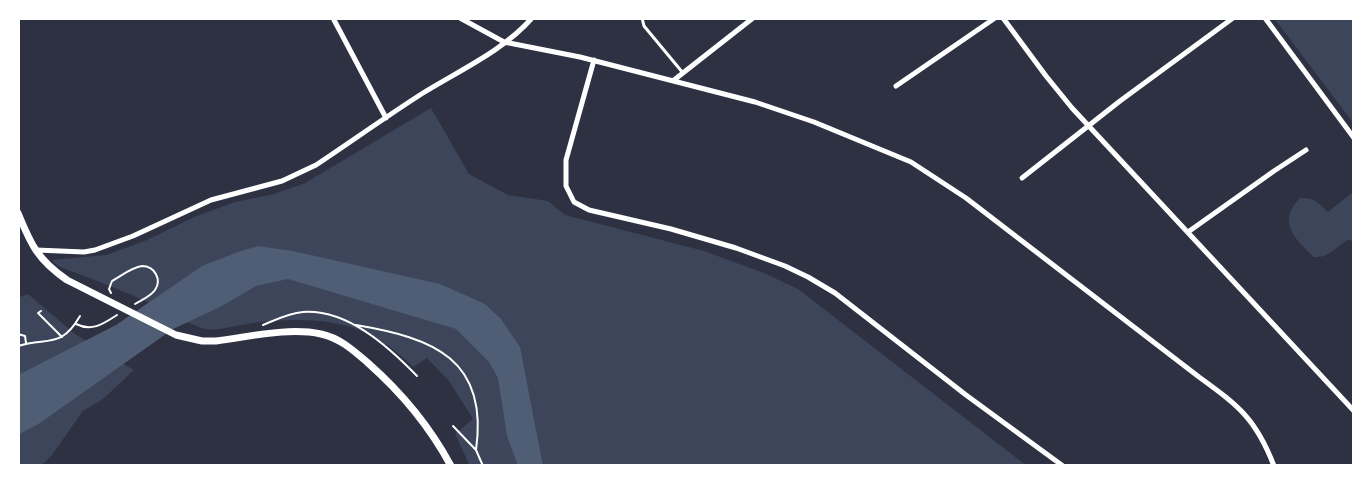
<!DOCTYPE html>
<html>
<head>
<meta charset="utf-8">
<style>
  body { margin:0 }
  #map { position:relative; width:1372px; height:484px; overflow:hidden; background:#2d3142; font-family:Arial,sans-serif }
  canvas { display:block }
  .frame { position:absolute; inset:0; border:20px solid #fff; pointer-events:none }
</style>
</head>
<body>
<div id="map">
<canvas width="1372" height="484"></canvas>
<div class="frame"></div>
</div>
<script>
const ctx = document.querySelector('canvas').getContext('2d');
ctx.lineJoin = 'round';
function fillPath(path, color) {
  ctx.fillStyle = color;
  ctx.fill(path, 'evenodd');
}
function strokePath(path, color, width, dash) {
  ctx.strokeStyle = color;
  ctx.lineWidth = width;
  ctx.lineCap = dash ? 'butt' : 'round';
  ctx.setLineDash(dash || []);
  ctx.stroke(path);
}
fillPath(new Path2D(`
  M 1274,18 L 1354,18 L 1354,124 Z
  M 431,108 L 469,174 L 508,195 L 548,201 L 565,215 L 704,251 L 764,273 L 798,289 L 1027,466 L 470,466 L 455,434 L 473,419 L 449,381 L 427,358 L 413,367 C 365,318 316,316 252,323 C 239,325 218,331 206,329 C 197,328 163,310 152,304 C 121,290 89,278 58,266 L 52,260 L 106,255 L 147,240 L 194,217 L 235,202 L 274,194 L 305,183 Z
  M 1354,191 L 1354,241 L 1347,240 C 1335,248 1329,258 1314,257 C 1295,239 1276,222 1300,198 C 1314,197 1319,203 1328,212 Z
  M 28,294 L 75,334 L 134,370 L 103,399 L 83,411 L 52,455 L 41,466 L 18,466 L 18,298 Z`), '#3c4559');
fillPath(new Path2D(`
  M 258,246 L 293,251 L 440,284 L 485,304 L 501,319 L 520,347 L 543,466 L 518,466 L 507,436 L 498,378 L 489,362 L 456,329 L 288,279 L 256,286 L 222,306 L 173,329 L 40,423 L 18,435 L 18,375 L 116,325 L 202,266 L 238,252 Z`), '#4f5d75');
strokePath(new Path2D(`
  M 111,293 L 109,289 L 112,281 C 121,276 132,267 142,266 C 155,266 162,280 155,290 C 150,297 141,300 135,304
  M 41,311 L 38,313 L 62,337
  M 76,324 C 92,332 103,324 117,315
  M 263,325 C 275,320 289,313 303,312 C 347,309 388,346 417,376
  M 356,325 C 433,338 489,359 476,450
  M 18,334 L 25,336 L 26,343
  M 18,346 C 48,337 61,349 80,316
  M 453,426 L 476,450 L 483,466`), '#fff', 2);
strokePath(new Path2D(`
  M 642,18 L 644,26 L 683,73`), '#fff', 3);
strokePath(new Path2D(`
  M 333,18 L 386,118
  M 460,18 L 504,42 L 580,57 L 755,102 L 814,122 L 911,162 L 966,198 L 1199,377 C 1239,406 1256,419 1274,466
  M 1003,18 L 1046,76 L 1072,108 L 1354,411
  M 1265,18 L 1354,138
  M 594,60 L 566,160 L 566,186 L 574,202 L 589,210 L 671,229 L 736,248 L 785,266 L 808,277 L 835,293 L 966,395 L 1063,466
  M 674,80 L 753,18
  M 896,86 L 995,18
  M 1022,178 L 1120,101 L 1233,18
  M 1188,232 L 1274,171 L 1306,150
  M 36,250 L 84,252 L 95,250 L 133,236 L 211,200 L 282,181 L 316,165 C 352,141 387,116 423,93 C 460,70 503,51 532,18`), '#fff', 5);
strokePath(new Path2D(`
  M 18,213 C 31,245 38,260 67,280 L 176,335 L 202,341 L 216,341 C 249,337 288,327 321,334 C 340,338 354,351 368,363 C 402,393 429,425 451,466`), '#fff', 7);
</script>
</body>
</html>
